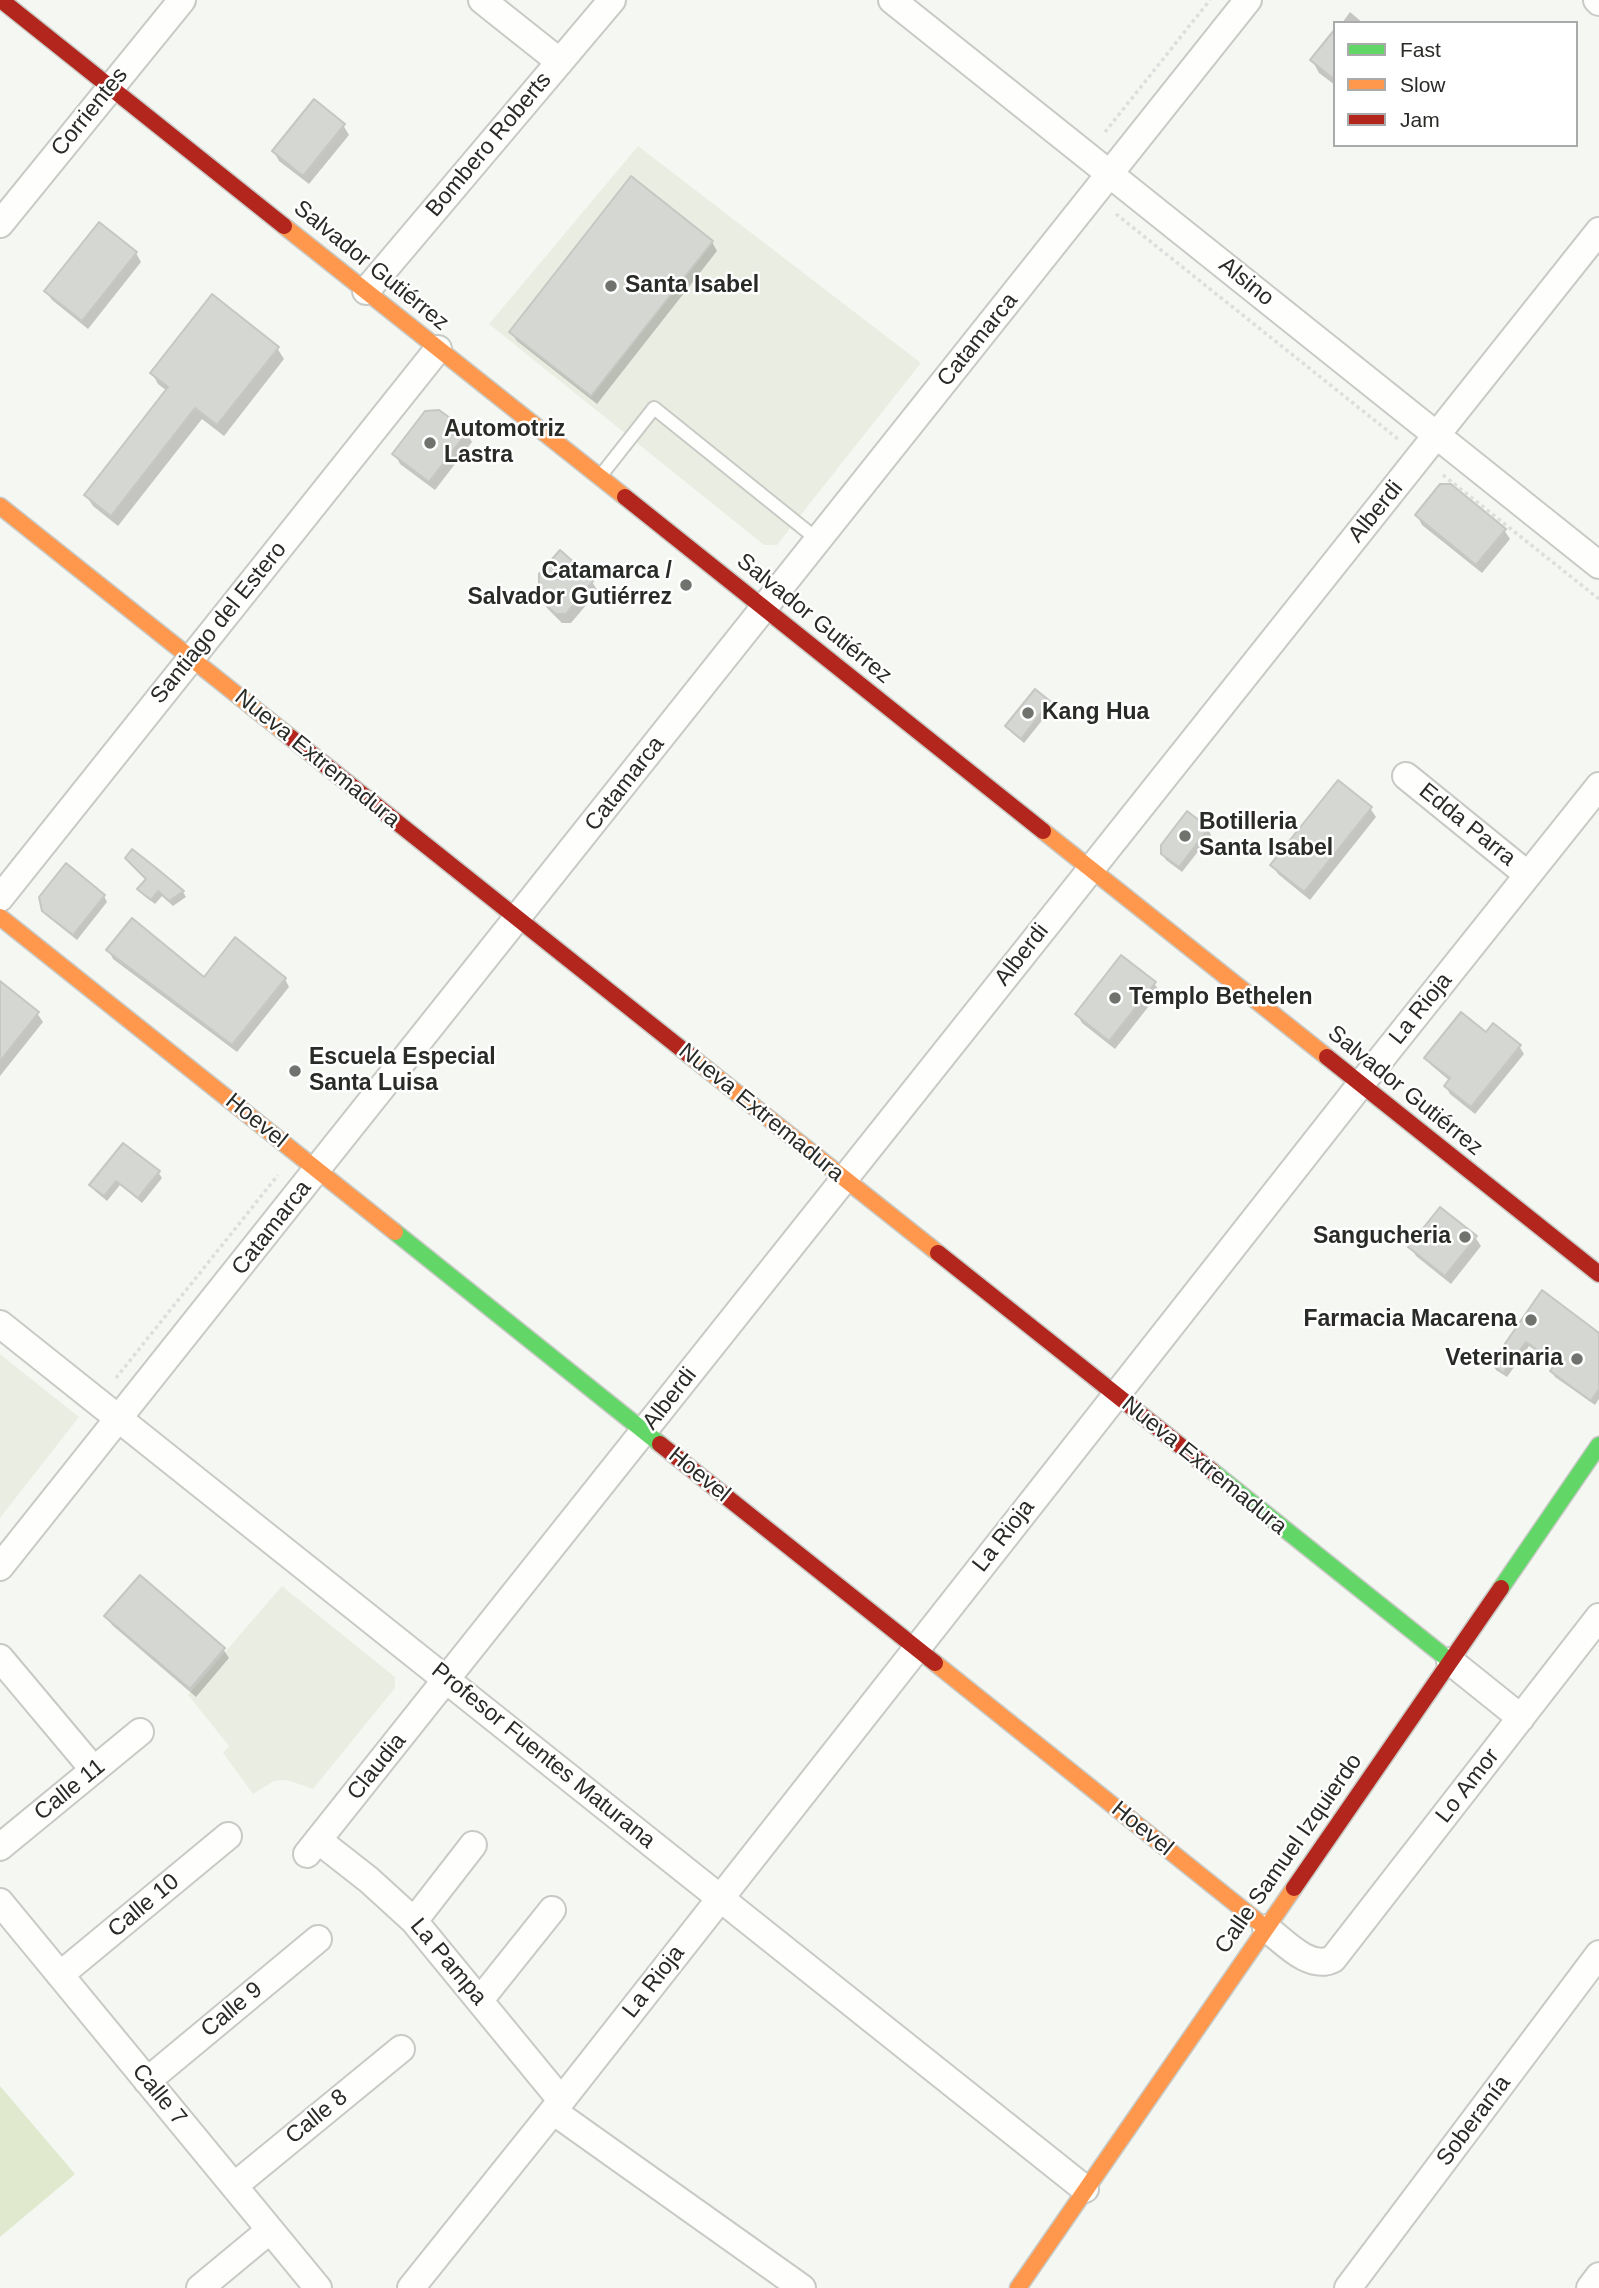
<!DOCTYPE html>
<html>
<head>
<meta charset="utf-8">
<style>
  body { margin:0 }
  #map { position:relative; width:1599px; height:2288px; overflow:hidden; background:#f5f7f2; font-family:Arial,sans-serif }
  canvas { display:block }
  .legend { position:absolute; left:1333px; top:21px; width:245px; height:126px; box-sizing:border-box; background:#fff; border:2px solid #a9aaa9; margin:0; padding:9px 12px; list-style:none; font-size:21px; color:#292b27 }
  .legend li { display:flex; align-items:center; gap:14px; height:35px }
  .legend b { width:35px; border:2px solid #a9aaa9 }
</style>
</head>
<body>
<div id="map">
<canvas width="1599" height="2288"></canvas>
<ul class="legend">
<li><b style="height:9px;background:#63d668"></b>Fast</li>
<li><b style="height:9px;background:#ff974d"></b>Slow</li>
<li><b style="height:9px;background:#b3261e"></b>Jam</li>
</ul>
</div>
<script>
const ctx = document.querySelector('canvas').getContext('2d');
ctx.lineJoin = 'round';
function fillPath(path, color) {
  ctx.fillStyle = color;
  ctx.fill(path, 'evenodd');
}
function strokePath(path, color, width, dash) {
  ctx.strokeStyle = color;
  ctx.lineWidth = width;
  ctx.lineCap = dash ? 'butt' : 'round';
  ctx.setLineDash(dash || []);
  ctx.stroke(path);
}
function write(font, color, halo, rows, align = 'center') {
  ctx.font = font + ' Arial,sans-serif';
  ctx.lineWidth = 5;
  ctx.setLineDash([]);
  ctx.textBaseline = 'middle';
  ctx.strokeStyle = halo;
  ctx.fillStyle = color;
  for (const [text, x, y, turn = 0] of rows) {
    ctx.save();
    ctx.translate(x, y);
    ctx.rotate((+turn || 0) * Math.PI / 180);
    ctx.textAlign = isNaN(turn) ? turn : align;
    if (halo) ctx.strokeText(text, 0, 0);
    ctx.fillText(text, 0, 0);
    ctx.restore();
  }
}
fillPath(new Path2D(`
  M 638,146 L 921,363 L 777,545 L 764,545 L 489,324 Z
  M 0,1354 L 79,1417 L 0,1518 Z
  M 282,1586 L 395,1677 L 395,1688 L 313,1789 L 287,1780 L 274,1781 L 253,1794 L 223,1753 L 229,1746 L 188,1695 Z`), '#eaeee2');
fillPath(new Path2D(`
  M 0,2086 L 75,2174 L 0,2237 Z`), '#e0e9cd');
fillPath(new Path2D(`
  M 1350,12 L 1363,23 L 1342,23 Z
  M 1335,32 L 1335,85 L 1319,73 L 1312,60 Z
  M 343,125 L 349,135 L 309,184 L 279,161 L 274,152 Z
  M 712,242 L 717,251 L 597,404 L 517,341 L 511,332 Z
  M 136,253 L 141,262 L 88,329 L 52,300 L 46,291 Z
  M 277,348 L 284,359 L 224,436 L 202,419 L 118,526 L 93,506 L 86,495 L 167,391 L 158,384 L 152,373 Z
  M 466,432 L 472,442 L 435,490 L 400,464 L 395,454 Z
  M 1417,515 L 1504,530 L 1510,539 L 1482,573 L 1422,525 Z
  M 592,582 L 598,591 L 571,623 L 562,623 L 547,608 L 541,598 Z
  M 1049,702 L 1052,708 L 1024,743 L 1011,732 L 1007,726 Z
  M 1370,808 L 1376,817 L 1310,900 L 1278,874 L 1272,865 Z
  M 1208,829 L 1211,835 L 1182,872 L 1166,860 L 1163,854 Z
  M 133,852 L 183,892 L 186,897 L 173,906 L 162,896 L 155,904 L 143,895 L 140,889 L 147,880 L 127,858 Z
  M 66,866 L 104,896 L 107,902 L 77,940 L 47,916 L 44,910 Z
  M 109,951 L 204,979 L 285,979 L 289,987 L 237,1052 L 113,959 Z
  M 0,983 L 37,1013 L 43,1022 L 0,1076 Z
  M 1154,983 L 1160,992 L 1115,1049 L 1082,1023 L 1077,1014 Z
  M 1486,1035 L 1519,1046 L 1524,1054 L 1475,1114 L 1450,1094 L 1446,1086 L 1450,1081 L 1431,1065 L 1426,1058 Z
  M 158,1172 L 162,1178 L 142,1203 L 120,1185 L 107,1201 L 95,1191 L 92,1185 Z
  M 1475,1237 L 1481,1246 L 1451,1284 L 1416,1256 L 1411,1247 Z
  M 1543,1292 L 1599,1335 L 1599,1399 L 1595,1405 L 1555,1377 L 1552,1371 L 1556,1365 L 1529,1346 L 1507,1377 L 1496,1370 L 1493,1364 Z
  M 107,1616 L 223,1649 L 229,1658 L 196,1697 L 112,1625 Z`), '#0003');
const building = new Path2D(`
  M 1335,29 L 1335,80 L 1310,60 Z
  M 314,99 L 345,124 L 303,176 L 272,151 Z
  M 631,176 L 713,241 L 591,396 L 509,332 Z
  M 99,222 L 137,252 L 82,321 L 44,291 Z
  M 212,294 L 279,347 L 217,425 L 195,408 L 111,516 L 84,495 L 168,387 L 150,373 Z
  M 439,410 L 468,431 L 429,482 L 392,454 L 425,411 Z
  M 1440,484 L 1451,484 L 1506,529 L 1476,565 L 1415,515 Z
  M 560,550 L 594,580 L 566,614 L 556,614 L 539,599 L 539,574 Z
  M 1035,689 L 1050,701 L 1021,739 L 1005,726 Z
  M 1338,780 L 1372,807 L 1304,892 L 1270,865 Z
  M 1187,811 L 1209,828 L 1179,867 L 1161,854 L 1161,845 Z
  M 132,849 L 155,867 L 184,891 L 169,901 L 158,891 L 151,900 L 137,889 L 146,879 L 125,858 Z
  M 66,863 L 105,895 L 73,935 L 42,911 L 39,897 Z
  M 132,918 L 204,977 L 235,937 L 286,978 L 232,1045 L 106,950 Z
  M 1121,955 L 1156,982 L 1109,1041 L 1075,1014 Z
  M 0,981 L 39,1012 L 0,1061 Z
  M 1461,1012 L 1486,1032 L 1493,1023 L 1521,1045 L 1471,1107 L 1444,1086 L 1450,1078 L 1424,1058 Z
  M 123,1143 L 160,1171 L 138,1198 L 116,1181 L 104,1196 L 89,1185 Z
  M 1440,1207 L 1477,1236 L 1445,1276 L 1408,1247 Z
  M 1542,1290 L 1599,1333 L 1599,1389 L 1591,1401 L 1550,1371 L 1556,1363 L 1526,1342 L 1503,1373 L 1491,1364 Z
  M 140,1575 L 225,1648 L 190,1689 L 104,1616 Z`);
fillPath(building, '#d5d7d3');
strokePath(building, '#c6c7c3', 2);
const lane = new Path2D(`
  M 602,474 L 654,408 L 818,540`);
const street = new Path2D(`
  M 482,0 L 560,62
  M 892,0 L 1599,565
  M 1597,0 L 1599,2
  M 0,224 L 182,0
  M 366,291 L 612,0
  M 1406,776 L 1528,875
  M 0,898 L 438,349
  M 0,1324 L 1085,2189
  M 0,1567 L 1248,0
  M 0,1658 L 94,1770
  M 1450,1661 L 1521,1718
  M 318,1840 L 369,1880 L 414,1921 L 561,2100
  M 0,1847 L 140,1732
  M 307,1854 L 1599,231
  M 0,1902 L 318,2288
  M 414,1921 L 473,1845
  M 1266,1928 C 1284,1941 1309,1971 1333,1959 L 1599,1617
  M 60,1975 L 228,1836
  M 480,2000 L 552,1910
  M 147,2081 L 318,1939
  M 553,2111 L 802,2288
  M 234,2186 L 401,2049
  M 200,2288 L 270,2230
  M 411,2288 L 553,2111 L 1361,1084 L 1599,786
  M 1348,2288 L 1599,1954
  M 1590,2288 L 1599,2276`);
const fast = new Path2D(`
  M 395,1232 L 660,1444
  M 1212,1471 L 1450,1661
  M 1501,1588 L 1599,1445`);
const slow = new Path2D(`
  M 284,226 L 625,497
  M 0,506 L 290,737
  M 1043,831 L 1327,1057
  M 0,917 L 395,1232
  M 689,1055 L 938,1253
  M 935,1663 L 1266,1928
  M 1018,2288 L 1294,1888`);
const jam = new Path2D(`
  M 1,0 L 284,226
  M 625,497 L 1043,831
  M 290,737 L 689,1055
  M 1327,1057 L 1599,1274
  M 938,1253 L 1212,1471
  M 660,1444 L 935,1663
  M 1294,1888 L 1501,1588`);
strokePath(lane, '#c8cac6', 16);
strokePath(street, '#c8cac6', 30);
strokePath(fast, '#c8cac6', 19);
strokePath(slow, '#c8cac6', 19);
strokePath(jam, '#c8cac6', 19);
strokePath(new Path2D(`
  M 1105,132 L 1210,0
  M 1116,214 L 1398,439
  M 1443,475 L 1599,599
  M 116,1378 L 278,1175`), '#dddedd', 3.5, [3.5, 3.5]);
strokePath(lane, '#fefefd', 12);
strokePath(street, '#fefefd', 26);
strokePath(fast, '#63d668', 16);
strokePath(slow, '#ff974d', 16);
strokePath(jam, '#b3261e', 16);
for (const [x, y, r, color] of [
  [611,286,7,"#70726e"],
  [430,443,7,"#70726e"],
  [686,585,7,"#70726e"],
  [1028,713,7,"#70726e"],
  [1185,836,7,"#70726e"],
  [1115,998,7,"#70726e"],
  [295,1071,7,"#70726e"],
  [1465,1237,7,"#70726e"],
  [1531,1320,7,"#70726e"],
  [1577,1359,7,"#70726e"]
]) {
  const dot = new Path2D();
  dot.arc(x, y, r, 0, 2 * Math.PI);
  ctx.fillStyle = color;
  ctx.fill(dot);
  strokePath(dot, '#fff', 2.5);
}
write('23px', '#292b27', '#fff', [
  ["Corrientes",90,112,-51],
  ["Bombero Roberts",489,145,-50],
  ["Salvador Gutiérrez",371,266,39],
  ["Alsino",1246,282,39],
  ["Catamarca",978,340,-51],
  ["Alberdi",1376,512,-51],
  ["Salvador Gutiérrez",814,619,39],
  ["Santiago del Estero",219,623,-51],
  ["Nueva Extremadura",317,759,39],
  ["Catamarca",625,784,-52],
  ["Edda Parra",1467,825,39],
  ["Alberdi",1022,955,-52],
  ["La Rioja",1421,1009,-51],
  ["Salvador Gutiérrez",1405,1091,39],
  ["Nueva Extremadura",761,1113,39],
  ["Hoevel",256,1121,39],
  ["Catamarca",272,1228,-52],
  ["Alberdi",670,1399,-52],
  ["Nueva Extremadura",1204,1466,39],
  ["Hoevel",699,1475,39],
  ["La Rioja",1004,1536,-52],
  ["Profesor Fuentes Maturana",543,1756,39],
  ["Claudia",377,1767,-51],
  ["Lo Amor",1468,1786,-52],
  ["Calle 11",70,1790,-39],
  ["Hoevel",1142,1829,39],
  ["Calle Samuel Izquierdo",1289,1854,-55],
  ["Calle 10",144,1906,-40],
  ["La Pampa",448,1962,50],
  ["La Rioja",654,1982,-52],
  ["Calle 9",232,2010,-40],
  ["Calle 7",159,2095,51],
  ["Calle 8",317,2117,-39],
  ["Soberanía",1474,2121,-53]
]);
write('bold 23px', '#292b27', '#fff', [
  ["Santa Isabel",625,286],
  ["Automotriz",444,430],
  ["Lastra",444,456],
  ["Catamarca /",672,572,"right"],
  ["Salvador Gutiérrez",672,598,"right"],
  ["Kang Hua",1042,713],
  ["Botilleria",1199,823],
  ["Santa Isabel",1199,849],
  ["Templo Bethelen",1129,998],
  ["Escuela Especial",309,1058],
  ["Santa Luisa",309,1084],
  ["Sangucheria",1451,1237,"right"],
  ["Farmacia Macarena",1517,1320,"right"],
  ["Veterinaria",1563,1359,"right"]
], 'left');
</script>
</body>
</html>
